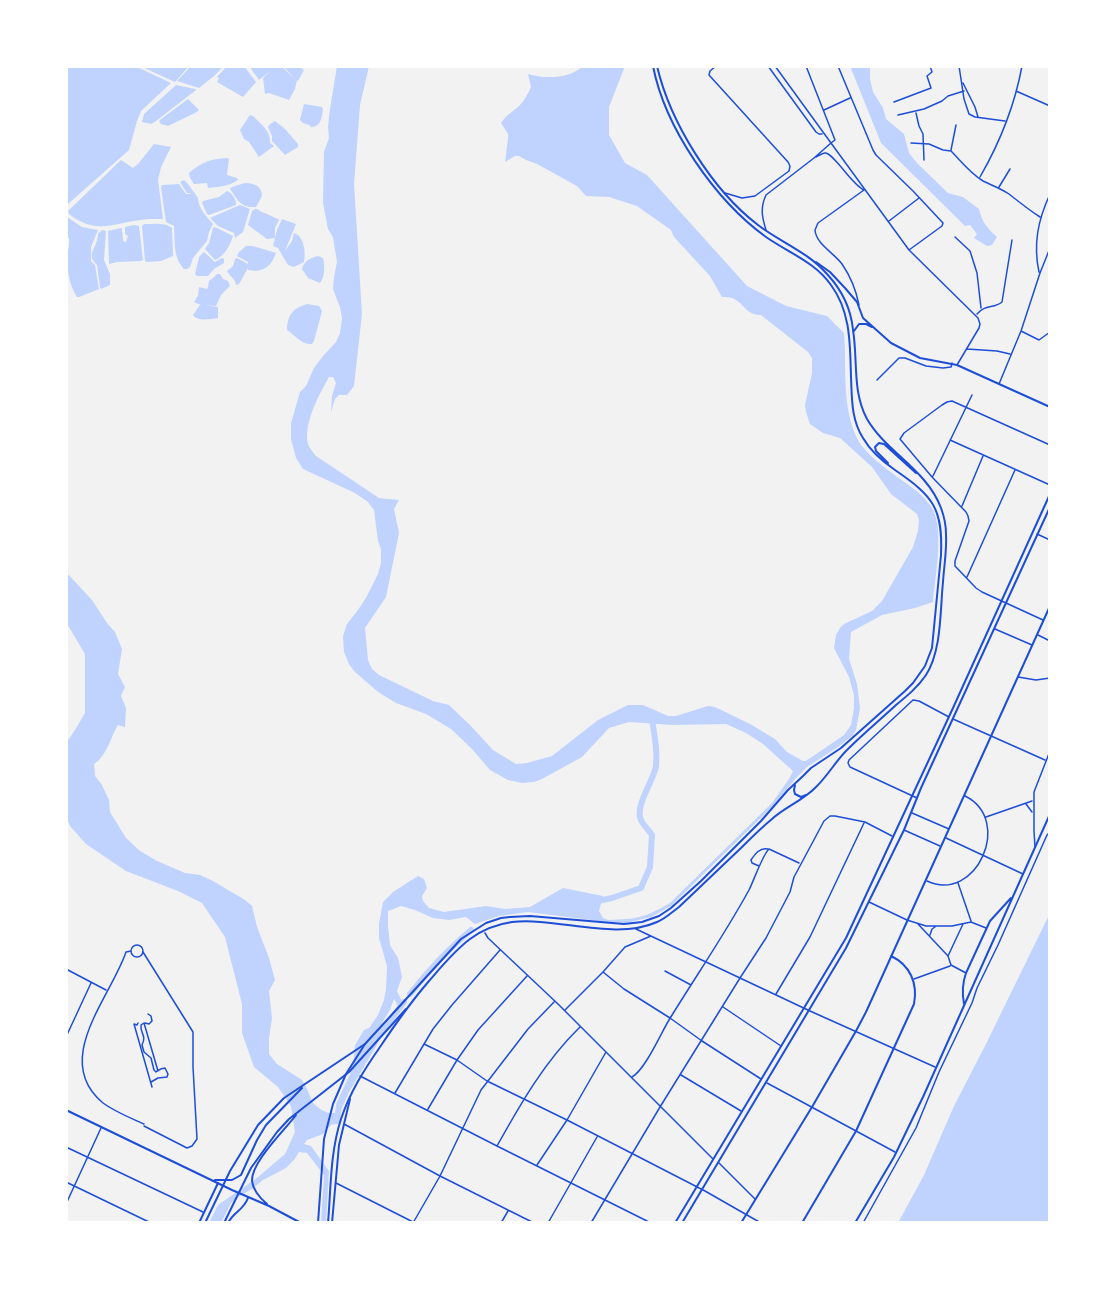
<!DOCTYPE html>
<html>
<head>
<meta charset="utf-8">
<style>
  body { margin:0 }
  #map { position:relative; width:1116px; height:1289px; overflow:hidden; background:#f2f2f2; font-family:"Source Sans 3",sans-serif }
  canvas { display:block }
  .frame { position:absolute; inset:0; border:68px solid #fff; pointer-events:none }
</style>
</head>
<body>
<div id="map">
<canvas width="1116" height="1289"></canvas>
<div class="frame"></div>
</div>
<script>
const ctx = document.querySelector('canvas').getContext('2d');
ctx.lineJoin = 'round';
function fillPath(path, color) {
  ctx.fillStyle = color;
  ctx.fill(path, 'evenodd');
}
function strokePath(path, color, width, dash) {
  ctx.strokeStyle = color;
  ctx.lineWidth = width;
  ctx.lineCap = dash ? 'butt' : 'round';
  ctx.setLineDash(dash || []);
  ctx.stroke(path);
}
fillPath(new Path2D(`
  M 66,66 L 135,66 L 171,83 L 141,111 L 137,121 L 129,150 L 68,204 L 66,177 Z
  M 140,66 L 189,66 L 175,82 Z
  M 191,66 L 224,66 L 214,76 L 199,88 L 177,81 Z
  M 227,66 L 244,66 L 256,82 L 243,97 L 217,82 L 219,78 L 217,77 Z
  M 249,66 L 281,66 L 295,79 L 283,66 L 297,66 L 304,70 L 298,81 L 297,80 L 295,89 L 289,100 L 269,93 L 265,94 L 263,78 L 270,71 L 259,80 Z
  M 337,66 L 369,66 L 360,105 L 354,184 L 362,314 L 354,386 L 347,395 L 339,395 L 335,399 L 331,412 L 332,396 L 336,383 L 333,377 L 329,377 C 319,395 303,424 308,444 C 310,449 313,452 316,456 L 379,498 L 399,500 L 394,509 L 399,533 L 386,597 L 365,628 L 368,660 L 372,669 L 379,675 L 433,701 L 449,705 L 470,725 L 493,750 L 516,764 L 527,763 L 552,756 L 598,720 L 628,705 L 643,705 L 668,716 L 676,716 L 708,706 L 715,707 L 750,724 L 775,739 L 787,752 L 803,761 L 806,761 L 844,735 L 851,725 L 854,708 L 854,695 L 849,677 L 834,648 L 836,635 L 840,628 L 844,624 L 872,611 L 882,601 L 913,547 L 918,531 L 919,520 L 917,514 L 891,494 L 872,467 L 840,438 L 823,433 L 810,424 L 806,412 L 805,405 L 812,373 L 812,358 L 808,352 L 761,315 C 745,315 745,303 732,298 C 729,297 725,297 722,297 L 710,276 L 674,237 L 671,230 L 637,206 L 609,197 L 586,196 L 577,186 L 537,164 L 526,160 L 519,156 L 515,156 L 505,162 L 508,139 L 508,134 L 501,123 C 506,115 514,111 520,105 C 525,100 528,93 531,87 L 528,74 C 545,79 570,79 583,66 L 625,66 L 609,107 L 609,135 L 625,163 L 647,175 L 747,286 L 786,306 L 827,316 L 844,333 C 847,368 841,409 859,442 C 868,456 883,466 896,476 C 910,486 925,495 933,510 C 944,532 935,577 933,602 L 915,608 L 882,615 L 851,632 L 849,659 L 857,684 L 860,708 L 856,730 L 852,736 L 838,747 L 807,767 L 796,778 L 773,806 L 671,906 L 651,917 L 626,923 L 607,922 L 528,912 L 499,916 L 475,924 L 466,917 L 449,920 L 433,918 L 415,910 L 401,906 L 388,911 L 388,926 L 390,945 L 398,958 L 402,977 L 390,1010 L 378,1029 L 383,1025 L 378,1043 L 349,1092 L 338,1117 L 323,1134 L 307,1140 L 304,1144 L 311,1146 L 329,1171 L 326,1223 L 321,1223 L 324,1175 L 307,1153 L 299,1152 L 294,1160 L 286,1168 L 263,1180 L 252,1189 L 238,1197 L 231,1203 L 221,1223 L 209,1223 L 218,1205 L 257,1178 L 285,1154 L 295,1132 L 291,1106 L 278,1087 L 254,1067 L 242,1033 L 242,1004 L 225,937 L 202,903 L 178,891 L 126,871 L 86,844 L 70,826 L 66,816 L 66,743 L 75,730 L 85,713 L 85,654 L 66,622 L 66,572 L 92,600 L 107,623 L 115,632 L 122,649 L 118,674 L 125,687 L 121,696 L 126,708 L 125,727 L 118,725 C 110,738 107,756 94,764 L 95,776 L 102,785 L 109,800 L 110,812 L 126,838 L 140,851 L 157,861 L 185,873 L 200,875 L 213,881 L 245,900 L 252,906 L 257,927 L 269,958 L 275,980 L 269,991 L 272,1018 L 269,1038 L 269,1054 L 277,1064 L 302,1080 L 307,1089 L 313,1103 L 320,1109 L 328,1113 L 335,1113 L 340,1109 L 349,1089 L 352,1078 L 355,1045 L 364,1030 L 369,1028 L 378,1015 L 384,1000 L 386,989 L 387,966 L 379,938 L 379,924 L 383,902 L 393,892 L 418,876 L 424,879 L 427,888 L 422,896 L 423,901 L 429,908 L 444,912 L 486,906 L 505,909 L 530,907 L 563,888 L 603,896 L 599,911 L 603,918 L 608,920 C 637,919 644,918 670,903 L 772,803 L 789,779 L 793,771 L 763,744 L 746,733 L 726,724 L 673,725 L 629,722 L 609,728 L 582,757 L 542,779 L 534,782 L 522,783 L 508,780 L 490,770 L 472,749 L 451,729 L 426,714 L 396,703 L 378,692 L 354,671 L 349,664 L 344,652 L 343,636 L 347,624 L 358,610 L 367,596 L 378,574 L 381,563 L 381,549 L 378,541 L 374,510 L 368,502 L 355,493 L 303,469 L 296,458 L 291,439 L 291,423 L 300,392 L 306,386 L 314,368 L 323,356 L 336,342 L 340,333 L 342,318 L 340,307 L 333,289 L 334,277 L 337,262 L 333,237 L 328,229 L 323,203 L 324,152 L 329,138 L 328,127 L 330,109 Z
  M 850,66 L 870,66 L 870,79 L 873,92 L 883,108 L 886,119 L 904,134 L 909,153 L 917,163 L 948,193 L 963,197 L 979,209 C 982,222 987,228 997,237 L 992,245 L 987,246 L 974,238 L 977,234 L 970,225 L 965,226 L 881,143 Z
  M 176,85 L 195,89 L 196,90 L 156,121 L 151,124 L 142,122 L 144,114 Z
  M 188,99 L 199,110 L 197,112 L 168,126 L 161,124 L 159,121 L 161,119 Z
  M 304,104 L 322,107 L 323,109 C 322,117 321,127 311,127 L 309,125 L 303,123 L 300,120 Z
  M 250,115 L 253,116 C 261,124 271,131 270,143 L 274,146 L 259,157 L 249,142 L 244,139 L 240,130 Z
  M 275,121 L 285,129 L 298,144 L 298,147 L 285,155 L 272,141 L 272,136 L 268,127 L 270,124 Z
  M 154,144 L 171,147 L 161,167 L 158,180 L 163,219 C 158,219 153,219 149,219 C 116,221 99,237 69,214 L 68,211 L 121,160 L 133,168 L 138,164 Z
  M 227,158 L 229,159 L 227,175 L 237,178 L 238,180 C 229,186 219,187 208,188 L 207,183 L 194,184 L 190,178 L 189,173 C 202,162 210,159 227,158 Z
  M 184,180 L 188,184 L 198,198 C 198,208 207,217 213,224 L 209,232 L 207,241 L 193,258 L 190,267 L 187,269 L 184,269 C 173,258 175,241 174,226 L 166,222 L 161,187 L 162,185 L 179,184 L 186,194 L 191,194 L 190,193 L 187,193 L 180,182 Z
  M 245,183 C 254,183 262,186 262,196 L 256,207 C 240,208 238,200 230,189 L 232,187 Z
  M 227,191 C 232,193 237,200 236,205 L 209,215 L 207,214 L 202,203 L 203,201 L 219,197 Z
  M 240,205 L 250,209 L 243,232 L 235,238 L 234,233 L 218,226 L 210,218 Z
  M 255,209 L 257,209 C 264,214 272,215 279,220 L 275,228 L 275,238 L 267,239 L 248,225 L 252,211 Z
  M 67,217 L 82,227 L 98,230 L 91,247 L 91,261 L 95,265 L 99,289 L 79,297 L 77,297 C 69,285 66,268 68,253 C 68,248 70,244 69,238 L 66,238 L 66,218 Z
  M 282,219 L 296,224 L 285,251 L 292,241 L 294,233 C 304,236 306,252 304,262 L 294,267 L 288,265 L 278,248 L 273,246 L 277,230 Z
  M 144,224 C 153,224 165,222 172,228 L 173,256 L 161,261 L 147,262 L 145,261 L 142,226 Z
  M 134,225 L 139,226 L 143,260 L 141,261 L 117,262 L 109,264 L 108,231 L 121,228 L 122,229 L 123,241 L 126,242 L 128,236 L 125,234 L 125,227 Z
  M 215,227 L 233,236 C 230,246 224,256 215,260 L 205,249 L 209,243 L 213,228 Z
  M 102,230 L 106,231 L 104,260 L 110,274 L 110,285 L 101,289 L 100,287 L 97,265 C 87,255 94,251 97,240 C 100,230 95,237 102,230 Z
  M 246,246 L 253,246 L 276,253 C 271,267 263,273 248,270 L 248,268 L 239,284 L 236,285 C 235,278 230,277 227,271 L 233,266 L 235,259 L 237,258 L 248,264 L 248,262 L 237,256 L 239,252 Z
  M 204,252 L 215,262 L 222,258 L 224,259 L 224,263 L 214,269 L 208,276 L 197,276 L 195,274 L 199,257 Z
  M 318,256 L 323,258 C 325,266 325,277 320,283 L 308,278 L 302,269 C 304,261 310,258 318,256 Z
  M 217,274 L 220,274 L 223,279 L 228,281 L 230,286 L 221,295 L 216,306 L 204,305 L 218,307 L 218,318 C 210,319 198,322 193,315 L 200,305 L 201,305 L 194,302 L 198,296 L 199,287 L 207,289 L 208,287 L 209,281 L 213,278 Z
  M 307,304 L 319,306 L 322,311 L 314,341 L 312,344 C 301,345 295,335 287,330 C 287,315 293,308 307,304 Z
  M 1050,913 L 1050,1223 L 898,1223 L 924,1175 L 954,1106 L 986,1044 Z`), '#bfd3fe');
strokePath(new Path2D(`
  M 596,903 L 598,901 L 612,898 L 641,888 L 650,867 L 652,835 C 649,830 643,825 641,820 C 634,807 654,780 656,766 C 658,749 654,735 652,719
  M 392,988 L 401,1006
  M 410,994 C 428,971 448,949 471,930
  M 375,1040 L 404,1002
  M 326,1122 L 337,1121 L 339,1105 L 356,1068`), '#bfd3fe', 6);
strokePath(new Path2D(`
  M 143,952 L 193,1032 L 193,1067 L 197,1139 L 192,1146 L 187,1148 L 144,1126
  M 138,1023 L 137,1025 L 134,1024 L 152,1087
  M 145,1023 L 149,1024 L 152,1021 L 151,1016 L 148,1014
  M 151,1082 L 158,1078 L 167,1077 L 168,1074 L 165,1068 C 161,1068 159,1070 156,1072 L 154,1070 L 151,1058 L 144,1052 L 142,1045 C 147,1035 140,1034 141,1025 L 144,1023 L 158,1071
  M 863,1223 L 916,1128 L 939,1072 L 972,1003 L 977,988 L 998,945 L 1047,835 L 1050,832`), '#1d4ed8', 1.5);
strokePath(new Path2D(`
  M 716,66 L 710,71 L 709,75 L 788,162 L 790,166 L 789,171 L 755,196 L 742,198 L 725,193
  M 768,66 L 816,132 L 819,134 L 822,134
  M 806,66 L 835,140 L 831,143 L 909,250 L 978,318 L 980,324 L 979,328 L 957,365
  M 838,66 L 873,150 L 876,155 L 913,191 L 943,223 L 942,226 L 909,250
  M 959,66 L 964,99 L 969,114 L 975,117 L 1005,121
  M 963,83 L 975,107 L 978,117
  M 1016,91 L 1050,106
  M 894,102 L 931,88 L 927,76 L 932,72 L 930,66
  M 824,110 L 850,98
  M 916,113 L 919,126 L 923,134 L 924,160
  M 898,115 L 924,109 L 942,101 L 948,96 L 964,91
  M 911,143 L 929,144 L 943,150 L 951,151 C 961,161 970,173 983,181 C 991,185 1000,188 1009,194 C 1019,202 1029,210 1040,217
  M 951,150 L 956,125
  M 816,157 C 818,156 823,153 825,153 C 834,153 851,184 864,190
  M 980,177 C 999,144 1015,104 1022,66
  M 999,187 L 1010,169
  M 889,221 L 919,198
  M 766,230 C 762,217 760,208 766,195 L 814,158 L 831,143 L 775,66
  M 955,237 L 970,251 L 977,273 L 981,308
  M 1039,272 C 1033,244 1038,220 1050,194
  M 859,305 C 856,290 851,277 842,264 C 834,253 816,244 815,230 L 818,223 L 864,190
  M 977,314 C 985,304 994,309 1002,302 L 1012,240
  M 1021,331 L 1039,340 L 1050,332
  M 967,349 L 997,351 L 1010,354
  M 877,380 L 899,358 L 905,358 L 926,366 L 943,368 L 951,367 L 952,363
  M 999,384 L 1021,331 L 1040,273 L 1050,248
  M 950,440 L 1050,485
  M 933,476 L 972,395
  M 962,506 L 983,456
  M 1037,534 L 1050,540
  M 967,577 L 1015,470
  M 1043,620 L 982,592 L 976,588 L 955,566 L 955,561 L 969,521 L 968,516 L 966,512 L 932,477 L 900,439 L 904,433 L 942,405 L 947,402 L 952,401 L 1050,445
  M 995,629 L 1032,645
  M 1038,635 L 1050,641
  M 1018,677 L 1036,680 L 1050,678
  M 953,719 L 1045,760
  M 917,798 L 850,767 L 848,763 L 849,760 L 913,700 L 919,701 L 949,717
  M 1026,804 L 1032,812
  M 912,813 L 949,829
  M 986,817 L 1032,801
  M 904,830 L 940,846
  M 946,838 L 1023,874
  M 1035,847 L 1034,831 L 1034,792 L 1050,751
  M 759,866 L 752,863 L 751,860 C 755,854 760,847 768,849
  M 927,881 C 976,904 1014,820 965,796
  M 958,883 L 971,921
  M 869,902 L 907,920 L 926,926 L 952,926 L 971,922 L 986,928
  M 918,924 L 948,956 L 951,965 L 966,973
  M 636,929 L 810,1011 L 935,1067
  M 485,933 L 488,938 L 558,1004 L 713,1159
  M 930,935 L 932,929 L 935,927
  M131 951a6 6 0 1 1 12 0a6 6 0 1 1-12 0Z
  M 131,951 L 126,952 C 111,997 51,1060 103,1103 C 115,1112 131,1118 144,1124
  M 948,956 L 963,924
  M 66,969 L 106,990
  M 665,971 L 691,985
  M 603,972 L 624,989 L 670,1018 L 702,1041 L 761,1079
  M 914,979 L 950,966
  M 776,994 L 810,937 L 864,823
  M 723,1007 L 781,1046
  M 565,1010 L 603,972 L 625,947 L 651,936
  M 66,1037 L 91,983
  M 424,1044 L 457,1060 L 487,1081 L 567,1120 L 705,1191 L 761,1223
  M 681,1075 L 741,1111
  M 360,1076 L 497,1146 L 651,1223
  M 632,1077 C 645,1070 661,1033 669,1020 C 696,976 725,934 749,890 C 754,880 763,854 769,849 L 799,863
  M 767,1083 L 895,1152
  M 395,1093 L 433,1029 L 452,1005 L 500,950
  M 428,1109 L 457,1060 L 478,1030 L 527,976
  M 344,1124 L 440,1176 L 534,1223
  M 497,1146 C 521,1103 545,1061 580,1027
  M 66,1147 L 203,1212
  M 719,1163 L 755,1199
  M 537,1165 L 567,1120 L 606,1052
  M 66,1182 L 151,1223
  M 336,1183 L 415,1223
  M 66,1204 L 101,1128
  M 413,1223 L 440,1176 L 481,1090 L 528,1029 L 555,1001
  M 501,1223 L 508,1211
  M 548,1223 L 597,1137
  M 591,1223 L 660,1107 L 740,978 L 766,938 L 790,892 L 794,877 L 801,864 L 824,821 L 830,816 L 835,816 L 865,822 L 892,836`), '#1d4ed8', 1.5);
strokePath(new Path2D(`
  M 816,262 L 830,272 L 845,288 L 857,302 L 863,318 L 891,343 L 920,358 L 957,365 L 1050,407
  M 854,331 L 859,324 L 866,324 L 872,327
  M 199,1223 L 218,1183`), '#1d4ed8', 2);
strokePath(new Path2D(`
  M 66,1110 L 232,1190 L 269,1206 L 301,1223
  M 215,1180 L 232,1180 L 241,1175 L 257,1140 L 266,1125 L 302,1088
  M 267,1204 C 260,1198 253,1190 252,1181 C 251,1162 285,1130 296,1115
  M 205,1223 L 230,1171 L 258,1125 L 284,1098 L 365,1044
  M 224,1223 L 251,1168 L 277,1132 L 289,1119 L 349,1072 L 406,1009
  M 228,1223 C 234,1211 243,1211 248,1198
  M 332,1223 L 339,1145 L 350,1099
  M 741,1223 L 812,1107 L 856,1031 L 866,1012 L 1050,606
  M 802,1223 L 856,1131 L 914,1004 C 918,983 910,965 891,956`), '#1d4ed8', 2);
strokePath(new Path2D(`
  M 888,463 L 876,451 L 875,447 L 879,443 L 884,444 L 916,473
  M 795,785 L 794,790 L 795,794 L 801,797 L 806,795
  M 964,1004 C 962,993 962,984 966,973 L 990,921 L 1011,898
  M 318,1223 L 324,1139 L 333,1104 L 346,1074 L 365,1044 L 461,939 L 486,923 L 501,918 L 510,917 L 530,916 L 624,924 L 642,922 L 659,916 L 671,908 L 701,881 L 761,821 L 788,790 L 803,776 L 811,768 L 841,748 L 905,691 L 913,683 L 925,666 L 932,648 L 941,555 C 943,508 933,496 895,470 C 882,461 871,452 863,438 C 851,419 852,398 851,377 C 850,345 851,312 831,285 C 815,262 789,253 766,237 C 715,200 665,128 653,66
  M 328,1223 C 331,1188 330,1153 341,1119 C 350,1092 364,1070 380,1047 C 396,1023 410,1003 429,981 C 442,966 454,951 470,939 C 482,930 498,924 512,922 C 557,917 615,941 657,922 C 665,919 672,912 679,907 C 700,887 720,868 741,848 C 751,838 761,828 772,819 C 785,807 802,801 815,788 C 828,776 836,760 849,748 C 864,733 881,719 896,705 C 907,696 918,687 926,675 C 942,650 940,610 943,582 C 944,566 947,550 946,534 C 946,525 944,516 941,508 C 927,470 886,452 867,419 C 852,391 858,360 853,330 C 851,309 841,289 827,274 C 808,252 780,242 758,225 C 712,190 670,122 657,66
  M 675,1223 L 846,938 L 953,708 L 1050,494
  M 682,1223 L 846,948 L 904,830 L 921,788 L 1050,507
  M 855,1223 L 894,1157 L 923,1097 L 1050,814`), '#1d4ed8', 2);
</script>
</body>
</html>
